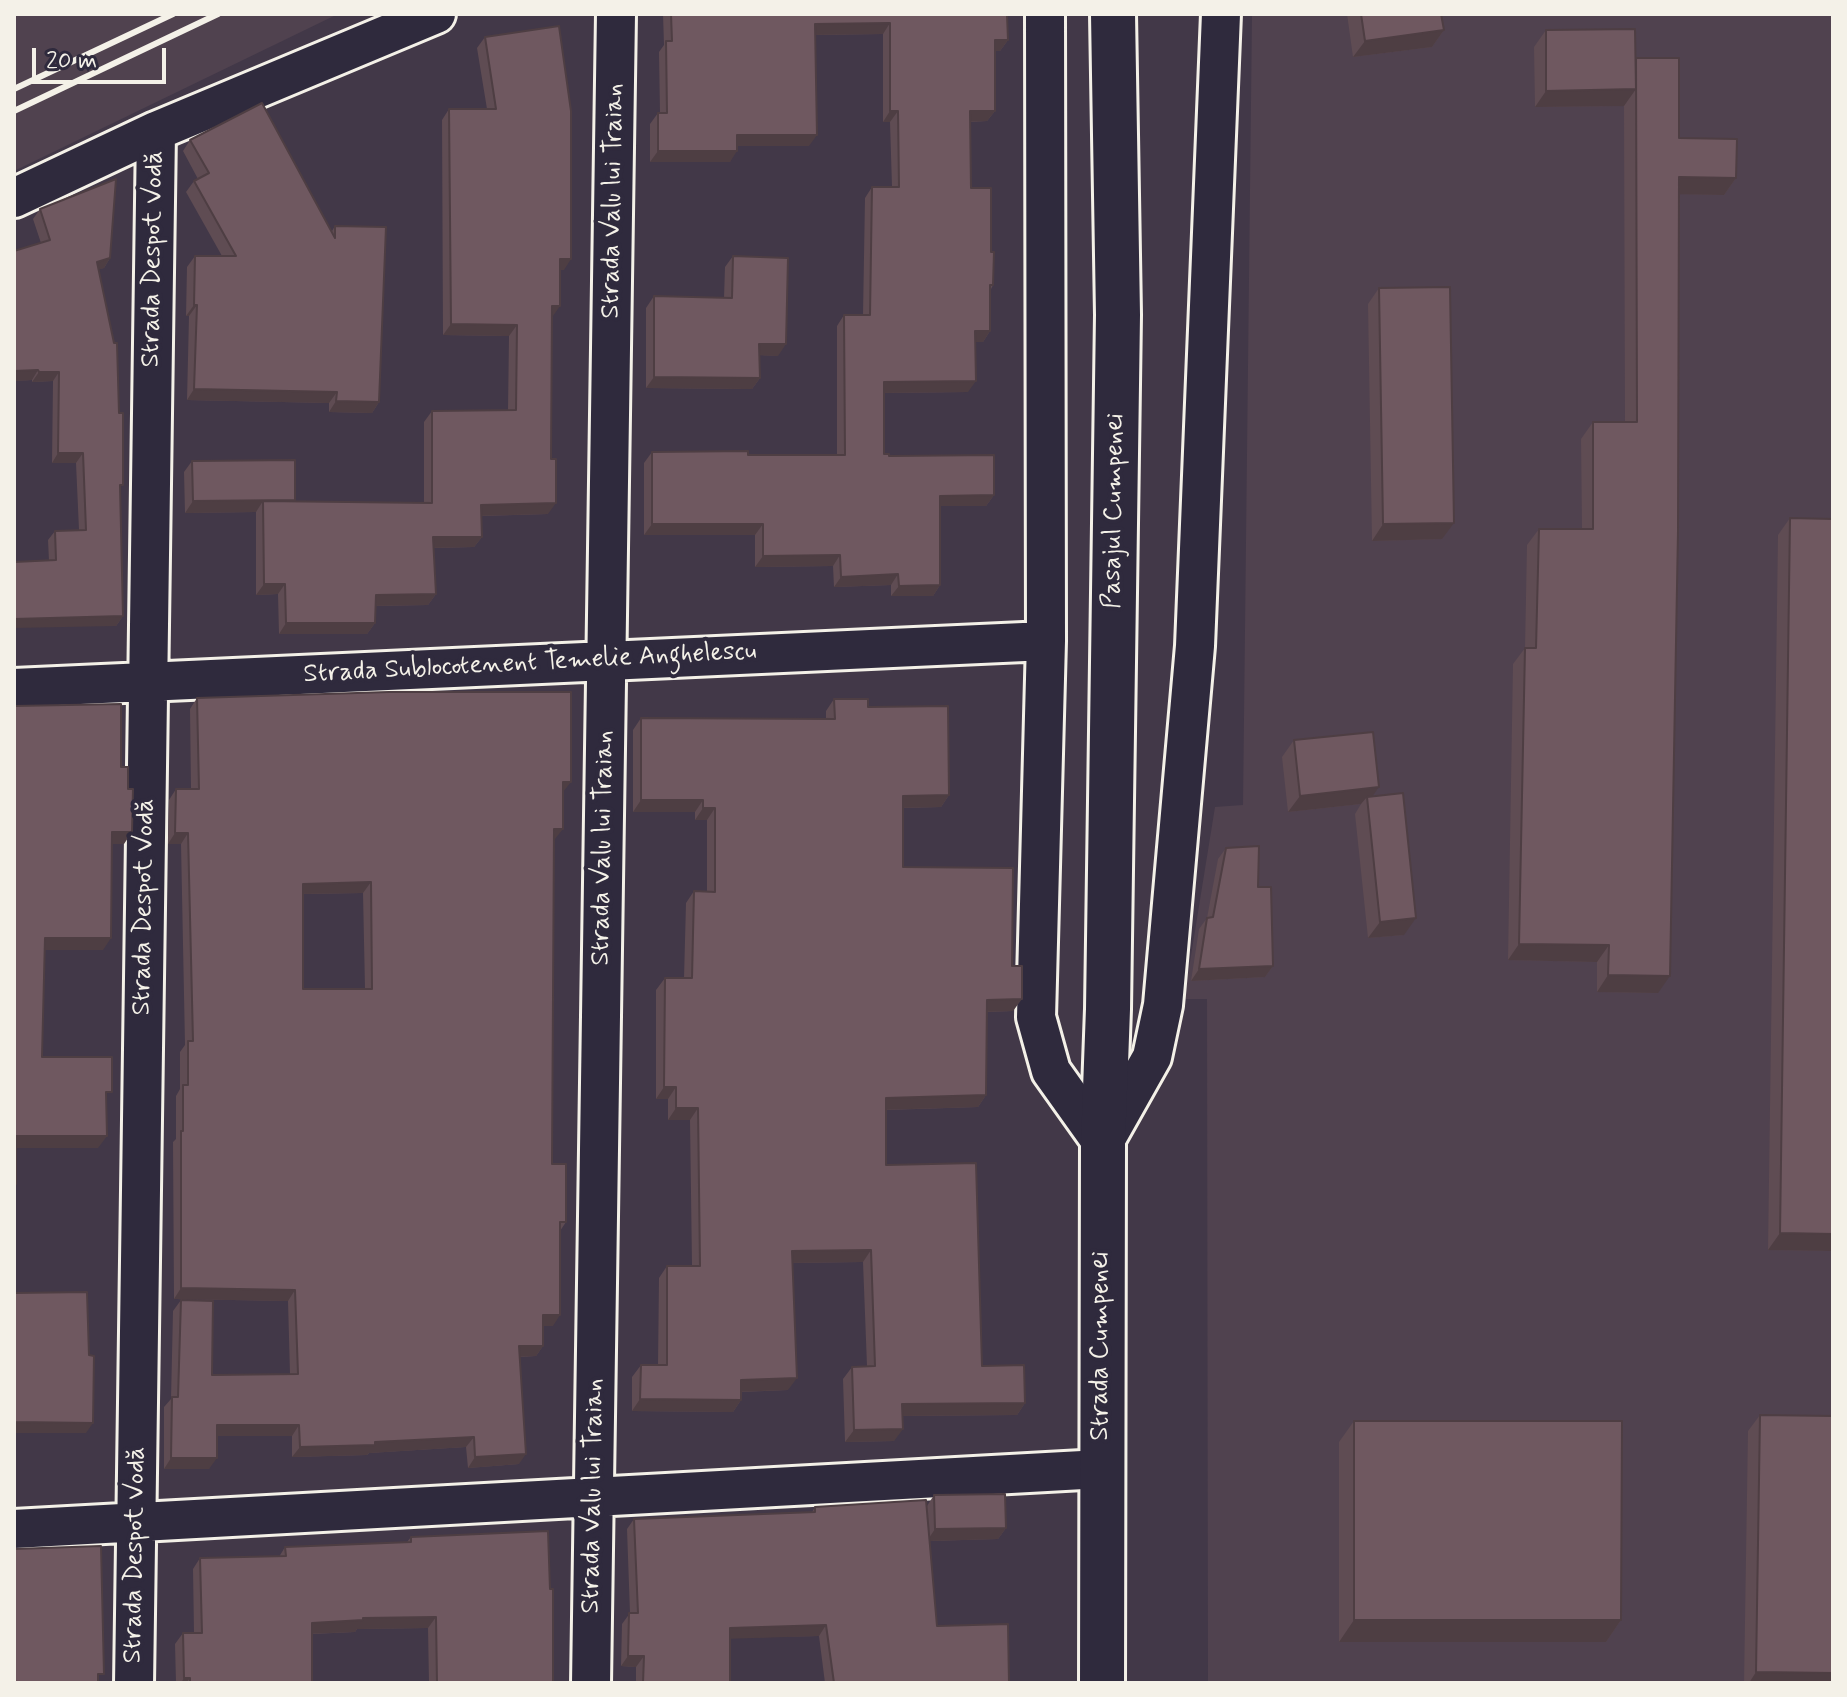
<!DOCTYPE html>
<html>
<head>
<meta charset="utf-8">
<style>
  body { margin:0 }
  #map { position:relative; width:1847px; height:1697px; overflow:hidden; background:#423848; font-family:Mynerve,sans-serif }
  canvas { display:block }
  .frame { position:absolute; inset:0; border:16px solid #f4f1e8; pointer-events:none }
  .scale { position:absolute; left:32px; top:48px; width:134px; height:36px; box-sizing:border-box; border:4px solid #f4f1e8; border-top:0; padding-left:10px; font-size:24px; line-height:28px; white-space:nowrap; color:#f4f1e8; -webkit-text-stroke:6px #2f2a3d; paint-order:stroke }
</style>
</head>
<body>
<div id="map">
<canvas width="1847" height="1697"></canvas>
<div class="frame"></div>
<div class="scale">20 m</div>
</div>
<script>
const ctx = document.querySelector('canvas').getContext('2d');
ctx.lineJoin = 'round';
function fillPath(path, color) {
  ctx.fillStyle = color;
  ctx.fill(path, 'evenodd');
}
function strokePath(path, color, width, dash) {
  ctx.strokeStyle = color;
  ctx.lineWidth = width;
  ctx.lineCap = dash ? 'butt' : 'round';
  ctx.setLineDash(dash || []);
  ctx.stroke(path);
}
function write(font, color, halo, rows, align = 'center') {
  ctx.font = font + ' Mynerve,sans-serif';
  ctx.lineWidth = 8;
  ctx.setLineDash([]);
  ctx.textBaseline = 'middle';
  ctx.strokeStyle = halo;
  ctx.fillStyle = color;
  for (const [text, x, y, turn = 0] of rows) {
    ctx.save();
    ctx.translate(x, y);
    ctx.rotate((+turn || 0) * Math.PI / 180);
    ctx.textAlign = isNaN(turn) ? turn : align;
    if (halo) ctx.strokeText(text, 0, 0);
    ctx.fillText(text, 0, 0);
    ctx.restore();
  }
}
fillPath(new Path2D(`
  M 14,14 L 338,14 L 14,171 Z
  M 1252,14 L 1833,14 L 1833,1683 L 1208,1683 L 1207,999 L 1184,999 L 1215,807 L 1243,805 Z`), '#50424f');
const minor = new Path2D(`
  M 1045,14 L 1046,641 L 1036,1017 L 1051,1071 L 1103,1144 L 1152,1057 L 1163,1005 L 1195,646 L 1221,14
  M 14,198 L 156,131 L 436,14
  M 14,688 L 1046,641
  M 14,1529 L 1101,1469
  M 134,1683 L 156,131
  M 591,1683 L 616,14`);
const secondary = new Path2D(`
  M 1102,1683 L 1103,1144 L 1108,1009 L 1118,315 L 1113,14`);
strokePath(minor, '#f4f1e8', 44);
strokePath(secondary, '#f4f1e8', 50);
strokePath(minor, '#2f2a3d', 38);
strokePath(secondary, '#2f2a3d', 44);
strokePath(new Path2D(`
  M 14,89 L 173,14
  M 14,111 L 218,14`), '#f4f1e8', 6);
fillPath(new Path2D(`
  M 663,14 L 1007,14 L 1008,40 L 1000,51 L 995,51 L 995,111 L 987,121 L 970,122 L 971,188 L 991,252 L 993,285 L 990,291 L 990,331 L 983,342 L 975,342 L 968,392 L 884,393 L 884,454 L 994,495 L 986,506 L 940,506 L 940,585 L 933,596 L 891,596 L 891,585 L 834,587 L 833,566 L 755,567 L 755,535 L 644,535 L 644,463 L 652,452 L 748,455 L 837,455 L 837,326 L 844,315 L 863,315 L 865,198 L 872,187 L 892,187 L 890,122 L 883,122 L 883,34 L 815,35 L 809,146 L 737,146 L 730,162 L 650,162 L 650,124 L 658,113 L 660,113 L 659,52 L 664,45 Z
  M 1347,14 L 1441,14 L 1444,30 L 1432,47 L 1353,57 Z
  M 1546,30 L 1635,58 L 1679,138 L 1736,178 L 1724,195 L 1679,194 L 1658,993 L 1597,992 L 1597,962 L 1508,960 L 1513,664 L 1525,648 L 1527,545 L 1539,529 L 1582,529 L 1581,439 L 1593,422 L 1625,422 L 1624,106 L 1535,107 L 1534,47 Z
  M 485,37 L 564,270 L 560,270 L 552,316 L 548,514 L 481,516 L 482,537 L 474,547 L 434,548 L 436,594 L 428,605 L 375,606 L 375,623 L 367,634 L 279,634 L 278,594 L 256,595 L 256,512 L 185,513 L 184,472 L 192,461 L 295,500 L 294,501 L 424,503 L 424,422 L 432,411 L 508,410 L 509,336 L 443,335 L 442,120 L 449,109 L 487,109 L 477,48 Z
  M 190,140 L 332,231 L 335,226 L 379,402 L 372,413 L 329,412 L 329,403 L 187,400 L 189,316 L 186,316 L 187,267 L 195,256 L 222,256 L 186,192 L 194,181 L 198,179 L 183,151 Z
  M 40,209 L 110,258 L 104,268 L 99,269 L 120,489 L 123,616 L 116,626 L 49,561 L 48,540 L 55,531 L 79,530 L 76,463 L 52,463 L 53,381 L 32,382 L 32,380 L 14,381 L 14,251 L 41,243 L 33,219 Z
  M 733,256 L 778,356 L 760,355 L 760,378 L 752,389 L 646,388 L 646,308 L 654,296 L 724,298 L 725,267 Z
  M 1379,288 L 1442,539 L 1372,541 L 1368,304 Z
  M 1790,518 L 1833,1251 L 1768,1250 L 1778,535 Z
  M 197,698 L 563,792 L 555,839 L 554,839 L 552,1164 L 566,1222 L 560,1231 L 553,1326 L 543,1326 L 543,1346 L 536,1356 L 520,1357 L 519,1464 L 468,1468 L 466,1447 L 369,1453 L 367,1455 L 292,1457 L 292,1436 L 217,1436 L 209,1469 L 164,1469 L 164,1407 L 171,1399 L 173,1311 L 181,1300 L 212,1375 L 290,1374 L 288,1301 L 174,1299 L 173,1142 L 176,1139 L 176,1096 L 180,1089 L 180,1052 L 185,1045 L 181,844 L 168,844 L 169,800 L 176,789 L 191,789 L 190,709 ZM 363,893 L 365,989 L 303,989 L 303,894 Z
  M 834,699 L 868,707 L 949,795 L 941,807 L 903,808 L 903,867 L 1012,966 L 1013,1011 L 987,1012 L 986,1095 L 978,1107 L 886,1110 L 886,1165 L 982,1366 L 1025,1403 L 1017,1415 L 902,1416 L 894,1441 L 845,1442 L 843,1379 L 852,1367 L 867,1366 L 863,1262 L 792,1263 L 788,1390 L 741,1392 L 741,1400 L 733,1412 L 632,1411 L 632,1377 L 641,1365 L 658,1365 L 659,1278 L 667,1266 L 692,1266 L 690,1120 L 668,1120 L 668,1099 L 656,1099 L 656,990 L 665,978 L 684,978 L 686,903 L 694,891 L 707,891 L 707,820 L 695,820 L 695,812 L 633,812 L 633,730 L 641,718 L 826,719 L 826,711 Z
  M 1294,740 L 1372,796 L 1404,935 L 1368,938 L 1355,814 L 1361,804 L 1288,812 L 1282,757 Z
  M 1226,848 L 1258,887 L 1273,966 L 1265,977 L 1191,981 L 1199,929 L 1207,918 L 1218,859 Z
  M 1760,1415 L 1833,1683 L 1744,1683 L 1748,1431 Z
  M 1354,1421 L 1621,1620 L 1606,1642 L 1339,1642 L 1339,1442 Z
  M 934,1495 L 1006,1528 L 998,1539 L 930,1541 L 937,1626 L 1009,1683 L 825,1683 L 819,1636 L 730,1638 L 730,1683 L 636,1683 L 636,1667 L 621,1666 L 622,1624 L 630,1613 L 627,1529 L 634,1519 L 812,1512 L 815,1507 L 927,1506 Z
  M 411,1537 L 553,1683 L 429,1683 L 428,1628 L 357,1629 L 355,1632 L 312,1634 L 312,1683 L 176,1683 L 175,1644 L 183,1633 L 194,1633 L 193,1569 L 200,1558 L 279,1557 L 285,1547 L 407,1542 Z`), '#5f4c53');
fillPath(new Path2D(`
  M 890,23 L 883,34 L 807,35 L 815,24 Z
  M 1444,30 L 1432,47 L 1353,57 L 1365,41 Z
  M 995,40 L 1008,40 L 1000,51 L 987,51 Z
  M 1636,89 L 1624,106 L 1535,107 L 1546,91 Z
  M 890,111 L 898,111 L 890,122 L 883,122 Z
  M 970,111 L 995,111 L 987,121 L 962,122 Z
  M 737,135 L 817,135 L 809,146 L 730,146 Z
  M 658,151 L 737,151 L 730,162 L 650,162 Z
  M 1679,177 L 1736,178 L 1724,195 L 1667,194 Z
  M 110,258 L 104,268 L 90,272 L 97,262 Z
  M 560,259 L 571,259 L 564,270 L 553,270 Z
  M 194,305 L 197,305 L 189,316 L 186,316 Z
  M 552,306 L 560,306 L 553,316 Z
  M 451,324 L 517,325 L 509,336 L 443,335 Z
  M 975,331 L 990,331 L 983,342 L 968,342 Z
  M 759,344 L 786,344 L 778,356 L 751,355 Z
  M 38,370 L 32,380 L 14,381 L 14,371 Z
  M 39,372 L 59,372 L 53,381 L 32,382 Z
  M 654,377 L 760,378 L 752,389 L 646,388 Z
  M 976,381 L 968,392 L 877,393 L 884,382 Z
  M 194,389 L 337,392 L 329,403 L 187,400 Z
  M 336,401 L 379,402 L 372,413 L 329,412 Z
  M 58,453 L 83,453 L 76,463 L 52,463 Z
  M 994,495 L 986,506 L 932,506 L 940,496 Z
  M 295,500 L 287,511 L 263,501 L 256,512 L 185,513 L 193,501 Z
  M 556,503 L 548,514 L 474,516 L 481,505 Z
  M 1454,523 L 1442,539 L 1372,541 L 1383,524 Z
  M 652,524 L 763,524 L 755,535 L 644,535 Z
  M 433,537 L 482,537 L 474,547 L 426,548 Z
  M 840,555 L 833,566 L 755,567 L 763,556 Z
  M 898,574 L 891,585 L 834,587 L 841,577 Z
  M 264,584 L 285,584 L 278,594 L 256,595 Z
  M 940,585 L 933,596 L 891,596 L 899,586 Z
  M 436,594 L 428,605 L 368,606 L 376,595 Z
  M 123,616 L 116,626 L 14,628 L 14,619 Z
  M 286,623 L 375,623 L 367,634 L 279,634 Z
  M 563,782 L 571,782 L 563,792 Z
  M 1379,787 L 1367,804 L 1367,797 L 1361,804 L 1288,812 L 1300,796 Z
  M 949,795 L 941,807 L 894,808 L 903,796 Z
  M 641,800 L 703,800 L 695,812 L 633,812 Z
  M 703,808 L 715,808 L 707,820 L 695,820 Z
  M 554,829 L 563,829 L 555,839 L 547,839 Z
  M 112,832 L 132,832 L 124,844 L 104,844 Z
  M 175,833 L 188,833 L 181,844 L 168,844 Z
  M 371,882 L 363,893 L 296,894 L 303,884 Z
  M 1416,918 L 1404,935 L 1368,938 L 1380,922 Z
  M 45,938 L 111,938 L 103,950 L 37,950 Z
  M 1519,944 L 1609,945 L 1597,962 L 1508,960 Z
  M 1273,966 L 1265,977 L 1191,981 L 1199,969 Z
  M 1608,975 L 1670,976 L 1658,993 L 1597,992 Z
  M 1022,999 L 1013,1011 L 979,1012 L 987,1000 Z
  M 664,1087 L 676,1087 L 668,1099 L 656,1099 Z
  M 986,1095 L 978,1107 L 878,1110 L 886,1098 Z
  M 676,1108 L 698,1108 L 690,1120 L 668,1120 Z
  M 16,1136 L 107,1136 L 98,1148 L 14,1148 Z
  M 1780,1233 L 1833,1234 L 1833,1251 L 1768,1250 Z
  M 871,1250 L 863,1262 L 784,1263 L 792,1251 Z
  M 181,1288 L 295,1290 L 288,1301 L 174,1299 Z
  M 543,1315 L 560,1315 L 553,1326 L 536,1326 Z
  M 519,1346 L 543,1346 L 536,1356 L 512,1357 Z
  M 797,1378 L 788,1390 L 733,1392 L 741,1380 Z
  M 640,1399 L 741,1400 L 733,1412 L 632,1411 Z
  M 1025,1403 L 1017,1415 L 893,1416 L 902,1404 Z
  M 14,1422 L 93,1423 L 86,1433 L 14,1433 Z
  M 217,1425 L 299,1425 L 292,1436 L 209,1436 Z
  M 903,1429 L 894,1441 L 845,1442 L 854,1430 Z
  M 474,1437 L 466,1447 L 369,1453 L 367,1455 L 292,1457 L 300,1447 Z
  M 526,1454 L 519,1464 L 468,1468 L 475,1457 Z
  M 171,1458 L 217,1458 L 209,1469 L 164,1469 Z
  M 1006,1528 L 998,1539 L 927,1541 L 935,1529 Z
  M 436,1617 L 428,1628 L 357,1629 L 355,1632 L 304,1634 L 312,1623 L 363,1618 Z
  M 1354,1620 L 1621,1620 L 1606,1642 L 1339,1642 Z
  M 826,1625 L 819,1636 L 722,1639 L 730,1628 Z
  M 628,1656 L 644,1656 L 636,1667 L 621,1666 Z
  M 1756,1672 L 1833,1673 L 1833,1683 L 1749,1683 Z
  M 184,1678 L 190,1678 L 186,1683 L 181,1683 Z`), '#4e3e43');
const building = new Path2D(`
  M 671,14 L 1007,14 L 1008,40 L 995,40 L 995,111 L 970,111 L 971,188 L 991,188 L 991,252 L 994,252 L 993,285 L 990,285 L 990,331 L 975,331 L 976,381 L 884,382 L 884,454 L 889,454 L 889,456 L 994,455 L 994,495 L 940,496 L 940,585 L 899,586 L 898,574 L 841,577 L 840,555 L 763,556 L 763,524 L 652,524 L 652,452 L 748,451 L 748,455 L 845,455 L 844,315 L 870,315 L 872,187 L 899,187 L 898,111 L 890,111 L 890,23 L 815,24 L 817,135 L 737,135 L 737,151 L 658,151 L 658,113 L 667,113 L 666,41 L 672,41 Z
  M 1361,14 L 1441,14 L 1444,30 L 1365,41 Z
  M 559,26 L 571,111 L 571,259 L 560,259 L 560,306 L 552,306 L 551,459 L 556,459 L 556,503 L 481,505 L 482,537 L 433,537 L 436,594 L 376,595 L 375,623 L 286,623 L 285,584 L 264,584 L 263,501 L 432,503 L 432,411 L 516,410 L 517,325 L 451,324 L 449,109 L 496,109 L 485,37 Z
  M 1635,29 L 1636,89 L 1546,91 L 1546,30 Z
  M 1636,58 L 1679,58 L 1679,138 L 1737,139 L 1736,178 L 1679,177 L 1678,531 L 1670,976 L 1608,975 L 1609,945 L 1519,944 L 1525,648 L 1536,648 L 1539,529 L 1593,529 L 1593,422 L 1637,422 Z
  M 262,103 L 335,238 L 335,226 L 386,227 L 379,402 L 336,401 L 337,392 L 194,389 L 197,305 L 194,305 L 195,256 L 236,256 L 194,181 L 209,173 L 190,140 Z
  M 116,179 L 110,258 L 97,262 L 114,343 L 117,343 L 119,413 L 123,413 L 123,485 L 120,485 L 123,616 L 14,619 L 14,562 L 56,560 L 55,531 L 86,530 L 83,453 L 58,453 L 59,372 L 39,372 L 38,370 L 14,371 L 14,251 L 50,240 L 40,209 Z
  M 733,256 L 788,258 L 786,344 L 759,344 L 760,378 L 654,377 L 654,296 L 732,298 Z
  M 1450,287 L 1454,523 L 1383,524 L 1379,288 Z
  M 295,460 L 295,500 L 193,501 L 192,461 Z
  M 1790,518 L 1833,519 L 1833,1234 L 1780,1233 Z
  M 389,692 L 571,692 L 571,782 L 563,782 L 563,829 L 554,829 L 552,1164 L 566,1164 L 566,1222 L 560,1222 L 560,1315 L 543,1315 L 543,1346 L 519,1346 L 526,1454 L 475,1457 L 474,1437 L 375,1442 L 375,1445 L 300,1447 L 299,1425 L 217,1425 L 217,1458 L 171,1458 L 172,1397 L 178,1397 L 181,1300 L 213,1301 L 212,1375 L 298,1374 L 295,1290 L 181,1288 L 181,1131 L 183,1131 L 183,1085 L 188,1085 L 188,1041 L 193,1041 L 188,833 L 175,833 L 176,789 L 199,789 L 197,698 ZM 371,882 L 372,989 L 303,989 L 303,884 Z
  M 834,699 L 868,699 L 868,707 L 948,706 L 949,795 L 903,796 L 903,867 L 1013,868 L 1012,966 L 1022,966 L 1022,999 L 987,1000 L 986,1095 L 886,1098 L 886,1165 L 976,1163 L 982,1366 L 1024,1365 L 1025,1403 L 902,1404 L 903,1429 L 854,1430 L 852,1367 L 875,1366 L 871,1250 L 792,1251 L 797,1378 L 741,1380 L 741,1400 L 640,1399 L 641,1365 L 667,1365 L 667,1266 L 700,1266 L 698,1108 L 676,1108 L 676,1087 L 664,1087 L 665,978 L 692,978 L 694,891 L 715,892 L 715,808 L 703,808 L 703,800 L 641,800 L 641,718 L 835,719 Z
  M 121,704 L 121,767 L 128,767 L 128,789 L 133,789 L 132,832 L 112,832 L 111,938 L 45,938 L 42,1057 L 112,1057 L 112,1092 L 106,1092 L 107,1136 L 16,1136 L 16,1184 L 14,1184 L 14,706 Z
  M 1373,732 L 1379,787 L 1300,796 L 1294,740 Z
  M 1403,793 L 1416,918 L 1380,922 L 1367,797 Z
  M 1259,846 L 1258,887 L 1271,887 L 1273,966 L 1199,969 L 1207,918 L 1213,917 L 1226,848 Z
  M 87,1292 L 89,1355 L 94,1356 L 93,1423 L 14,1422 L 14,1293 Z
  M 1760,1415 L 1833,1416 L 1833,1673 L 1756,1672 Z
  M 1354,1421 L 1622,1421 L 1621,1620 L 1354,1620 Z
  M 1005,1494 L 1006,1528 L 935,1529 L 934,1495 Z
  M 926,1500 L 937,1626 L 1008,1624 L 1009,1683 L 834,1683 L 826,1625 L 730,1628 L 730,1683 L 643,1683 L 644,1656 L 628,1656 L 629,1613 L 638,1613 L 634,1519 L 815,1512 L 815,1507 Z
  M 548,1531 L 550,1589 L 553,1589 L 553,1683 L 437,1683 L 436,1617 L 363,1618 L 363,1620 L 312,1623 L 312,1683 L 190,1683 L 190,1678 L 184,1678 L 183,1633 L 202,1633 L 200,1558 L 286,1556 L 285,1547 L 411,1542 L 411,1537 Z
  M 101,1546 L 104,1674 L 98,1674 L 98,1683 L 14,1683 L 14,1549 Z`);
fillPath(building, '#6f5860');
strokePath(building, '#4e3e43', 2);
write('26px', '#f4f1e8', '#2f2a3d', [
  ["Strada Valu lui Traian",614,201,-89],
  ["Strada Despot Vodă",154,259,-89],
  ["Pasajul Cumpenei",1115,511,-89],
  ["Strada Sublocotenent Temelie Anghelescu",530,664,-3],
  ["Strada Valu lui Traian",604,848,-89],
  ["Strada Despot Vodă",145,907,-89],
  ["Strada Cumpenei",1102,1346,-90],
  ["Strada Valu lui Traian",594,1496,-89],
  ["Strada Despot Vodă",136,1555,-89]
]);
</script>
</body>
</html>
